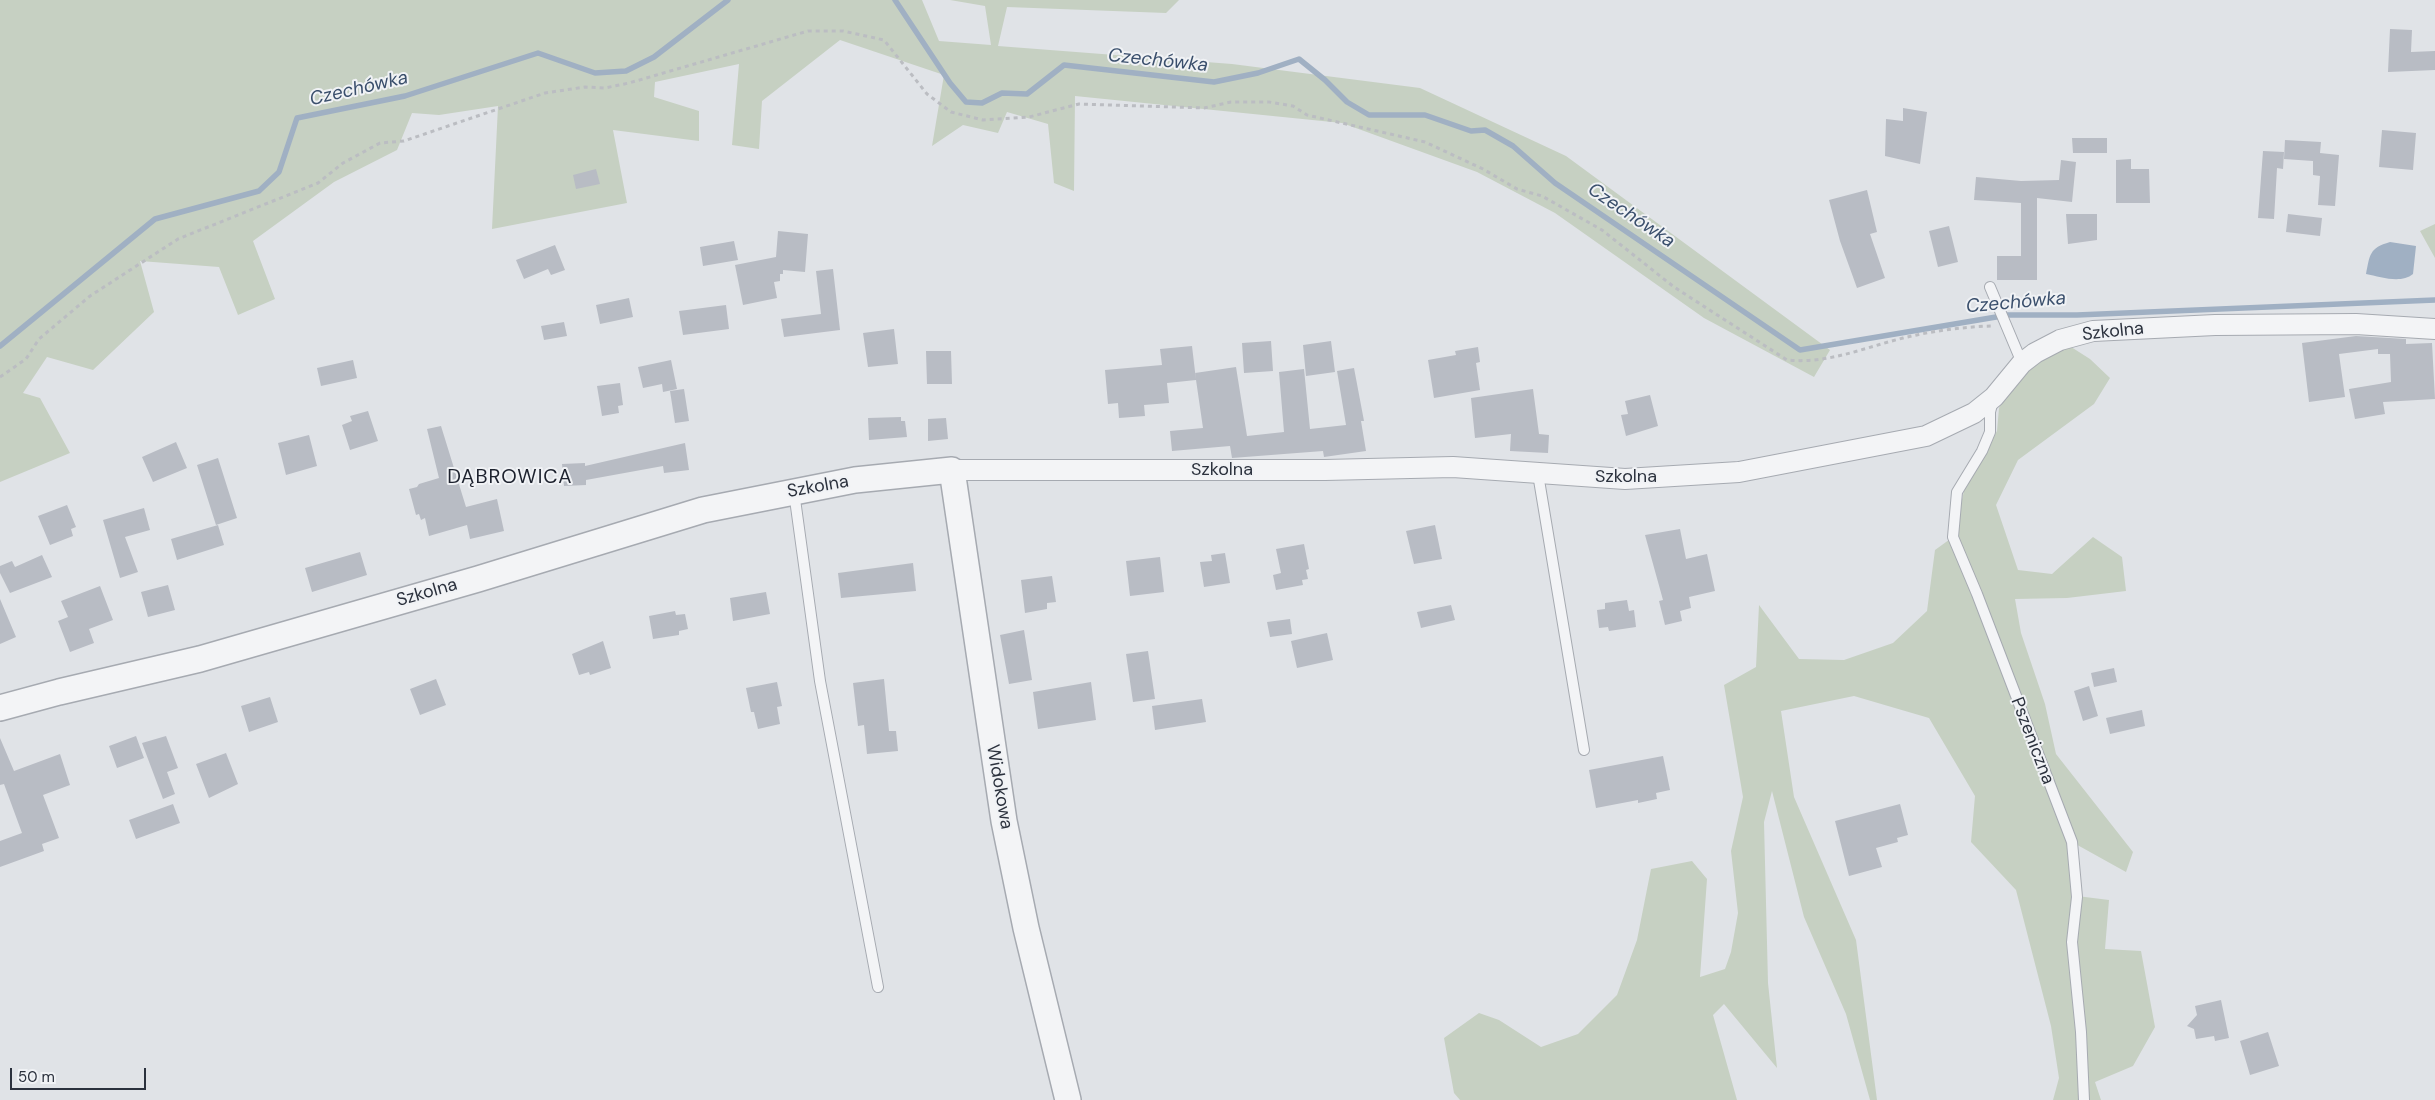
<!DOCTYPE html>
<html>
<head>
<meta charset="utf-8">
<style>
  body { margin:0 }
  #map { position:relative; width:2435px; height:1100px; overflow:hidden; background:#e0e3e7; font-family:"DM Sans",sans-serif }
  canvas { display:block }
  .scale { position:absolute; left:10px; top:1068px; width:136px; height:22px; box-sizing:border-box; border:2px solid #2b313d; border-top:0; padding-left:6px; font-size:15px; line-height:18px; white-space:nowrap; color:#2b313d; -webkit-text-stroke:4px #f0f2f5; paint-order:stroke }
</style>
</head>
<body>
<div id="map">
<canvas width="2435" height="1100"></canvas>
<div class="scale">50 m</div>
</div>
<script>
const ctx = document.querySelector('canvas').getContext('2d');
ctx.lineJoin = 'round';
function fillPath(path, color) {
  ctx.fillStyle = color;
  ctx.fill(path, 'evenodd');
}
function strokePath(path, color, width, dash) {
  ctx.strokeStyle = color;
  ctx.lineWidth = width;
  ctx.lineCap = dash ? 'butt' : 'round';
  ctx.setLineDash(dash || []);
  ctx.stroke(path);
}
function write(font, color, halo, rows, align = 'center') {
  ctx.font = font + ' "DM Sans",sans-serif';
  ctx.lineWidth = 4;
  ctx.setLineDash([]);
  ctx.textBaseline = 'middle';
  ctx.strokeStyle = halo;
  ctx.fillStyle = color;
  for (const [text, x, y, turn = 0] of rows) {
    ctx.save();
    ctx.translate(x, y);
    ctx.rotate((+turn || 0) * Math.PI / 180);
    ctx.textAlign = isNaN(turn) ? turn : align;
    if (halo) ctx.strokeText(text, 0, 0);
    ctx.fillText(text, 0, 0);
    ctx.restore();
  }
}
fillPath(new Path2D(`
  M 0,0 L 922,0 L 939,41 L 991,45 L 985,6 L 950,0 L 1179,0 L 1166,13 L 1007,7 L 998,46 L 1232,64 L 1420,88 L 1566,156 L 1830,350 L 1814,377 L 1704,318 L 1555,213 L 1477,172 L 1342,123 L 1075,96 L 1074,191 L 1054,183 L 1048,124 L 1007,112 L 998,133 L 963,125 L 932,146 L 944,75 L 840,40 L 762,101 L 759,149 L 732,145 L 739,64 L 655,82 L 654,97 L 699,111 L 699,141 L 613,130 L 627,203 L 492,229 L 498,106 L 439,115 L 412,113 L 397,150 L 334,182 L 253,241 L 275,299 L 238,315 L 219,267 L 140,261 L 154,312 L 93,370 L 47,357 L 23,393 L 40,398 L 70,453 L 0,482 Z
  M 2435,224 L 2435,258 L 2420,231 Z
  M 2068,345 L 2090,359 L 2110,378 L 2094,404 L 2018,460 L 1996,505 L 2018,570 L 2052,574 L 2093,537 L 2122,557 L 2126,591 L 2067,598 L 2015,599 L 2021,633 L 2045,704 L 2056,754 L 2133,852 L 2126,872 L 2072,842 L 2077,896 L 2109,900 L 2105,949 L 2141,951 L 2155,1027 L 2133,1066 L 2095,1082 L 2101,1100 L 2053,1100 L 2059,1078 L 2051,1026 L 2016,890 L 1971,842 L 1975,796 L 1929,718 L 1854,696 L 1781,711 L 1794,797 L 1856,940 L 1877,1100 L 1870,1100 L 1846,1014 L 1804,917 L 1772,791 L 1764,822 L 1768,983 L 1777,1068 L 1724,1004 L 1713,1015 L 1737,1100 L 1460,1100 L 1454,1093 L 1444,1038 L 1479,1013 L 1499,1020 L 1541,1047 L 1578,1034 L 1617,995 L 1637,940 L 1651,869 L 1692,861 L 1707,879 L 1700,977 L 1725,969 L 1731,952 L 1738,913 L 1731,851 L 1743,797 L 1724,685 L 1756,667 L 1759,605 L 1799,659 L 1844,660 L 1893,643 L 1927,611 L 1935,550 L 1953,537 L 1964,491 L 1997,431 L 1999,408 L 2011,384 L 2037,360 Z`), '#c6d0c2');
fillPath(new Path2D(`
  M 2390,242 L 2416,246 L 2413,274 C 2401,284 2381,277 2366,274 C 2370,255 2369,248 2390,242 Z`), '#a0b0c3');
strokePath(new Path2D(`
  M 895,0 L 950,83 L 966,102 L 982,103 L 1002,93 L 1027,94 L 1064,65 L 1214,82 L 1258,73 L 1299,59 L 1325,80 L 1347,102 L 1369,115 L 1425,115 L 1471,131 L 1485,130 L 1513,146 L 1555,183 L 1800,350 L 2008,315 L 2077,315 L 2435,300
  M 0,346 L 155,219 L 259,191 L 279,172 L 297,118 L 405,96 L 538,53 L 595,73 L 626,71 L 654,57 L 728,0`), '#a0b0c3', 5.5);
fillPath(new Path2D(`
  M 2390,29 L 2412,30 L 2411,52 L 2435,51 L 2435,70 L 2388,72 Z
  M 1903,108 L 1927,112 L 1920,164 L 1885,156 L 1886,119 L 1903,121 Z
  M 2382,130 L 2416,133 L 2413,170 L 2379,167 Z
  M 2072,138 L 2107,138 L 2107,153 L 2073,153 Z
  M 2285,140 L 2321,142 L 2320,153 L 2339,155 L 2335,206 L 2318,205 L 2320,176 L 2313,175 L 2313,161 L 2284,159 Z
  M 2263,151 L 2284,152 L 2283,169 L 2277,168 L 2274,219 L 2258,218 Z
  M 2131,159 L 2131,169 L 2149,169 L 2150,203 L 2116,203 L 2116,160 Z
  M 2061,160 L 2076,162 L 2072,202 L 2037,198 L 2037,280 L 1997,280 L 1997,256 L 2021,256 L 2021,203 L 1974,200 L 1976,177 L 2021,181 L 2059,180 Z
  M 596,169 L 600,184 L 576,189 L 573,175 Z
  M 1867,190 L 1877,232 L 1870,234 L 1885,278 L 1857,288 L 1840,241 L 1829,200 Z
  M 2066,214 L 2097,214 L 2097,240 L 2068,244 Z
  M 2288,214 L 2322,218 L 2320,236 L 2286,232 Z
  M 1949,226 L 1958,262 L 1938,267 L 1929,231 Z
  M 778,231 L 808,234 L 805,272 L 783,270 L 783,274 L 780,274 L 780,281 L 774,282 L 777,298 L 743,305 L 735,265 L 776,257 Z
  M 734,241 L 738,260 L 703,266 L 700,247 Z
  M 555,245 L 565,270 L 551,275 L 548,269 L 524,279 L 516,260 Z
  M 833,269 L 840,330 L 784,337 L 781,319 L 821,314 L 816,271 Z
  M 629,298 L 633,317 L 600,324 L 596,305 Z
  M 726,305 L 729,329 L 683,335 L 679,311 Z
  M 564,322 L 567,336 L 544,340 L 541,326 Z
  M 894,329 L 898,364 L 868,367 L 863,333 Z
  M 2356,336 L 2406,339 L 2406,344 L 2432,343 L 2435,399 L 2383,402 L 2385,414 L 2355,419 L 2349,389 L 2391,382 L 2390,354 L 2378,354 L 2378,349 L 2339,354 L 2345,397 L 2309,402 L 2302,343 Z
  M 1271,341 L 1273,371 L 1244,373 L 1242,343 Z
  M 1331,341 L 1335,372 L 1306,376 L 1303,345 Z
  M 1192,346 L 1196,380 L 1167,383 L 1169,403 L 1144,405 L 1145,416 L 1119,418 L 1118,403 L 1108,404 L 1105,370 L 1162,365 L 1160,349 Z
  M 1478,347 L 1480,362 L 1476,363 L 1480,390 L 1434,398 L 1428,360 L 1456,355 L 1455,351 Z
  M 926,351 L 951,351 L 952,384 L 927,384 Z
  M 353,360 L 357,378 L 321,386 L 317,368 Z
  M 671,360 L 677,389 L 663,392 L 662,384 L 643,388 L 638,367 Z
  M 1236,367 L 1247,436 L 1284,432 L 1279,372 L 1304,369 L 1310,429 L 1346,425 L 1337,371 L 1354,368 L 1364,421 L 1361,421 L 1366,451 L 1324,457 L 1323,451 L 1232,458 L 1230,446 L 1172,451 L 1170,431 L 1203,428 L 1195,373 Z
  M 620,383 L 623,405 L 618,406 L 619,413 L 602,416 L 597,386 Z
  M 684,389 L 689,421 L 675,423 L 670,391 Z
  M 1533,389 L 1539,434 L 1549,435 L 1548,453 L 1510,451 L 1511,434 L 1475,438 L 1471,398 Z
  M 1650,395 L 1658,426 L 1626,436 L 1621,415 L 1628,414 L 1625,401 Z
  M 368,411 L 378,441 L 350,450 L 342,425 L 352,421 L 350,416 Z
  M 901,417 L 901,421 L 905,421 L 907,437 L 869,440 L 868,418 Z
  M 946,418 L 948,439 L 928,441 L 928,419 Z
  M 441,426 L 466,507 L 497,499 L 504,531 L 470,539 L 467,525 L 429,536 L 425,518 L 421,520 L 419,514 L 416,515 L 409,489 L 417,487 L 419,484 L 439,478 L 427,429 Z
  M 309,435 L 317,466 L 286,475 L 278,443 Z
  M 176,442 L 187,468 L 153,482 L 142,457 Z
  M 685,443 L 689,470 L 664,473 L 663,466 L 586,480 L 586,485 L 564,486 L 562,464 L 585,463 L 585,466 Z
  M 218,458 L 237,518 L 216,525 L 197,465 Z
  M 67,505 L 76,527 L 71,529 L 73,536 L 50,545 L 38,516 Z
  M 144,508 L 150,530 L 125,537 L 138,572 L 120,578 L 103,520 Z
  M 218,525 L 224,545 L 177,560 L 171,539 Z
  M 1435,525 L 1442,559 L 1414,564 L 1406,531 Z
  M 1680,529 L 1686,559 L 1707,554 L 1715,591 L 1689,597 L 1691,608 L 1680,611 L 1682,621 L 1665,625 L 1659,601 L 1663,600 L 1645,535 Z
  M 1304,544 L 1309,569 L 1306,570 L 1308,579 L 1302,580 L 1303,585 L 1276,590 L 1273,575 L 1281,573 L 1276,549 Z
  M 360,552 L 367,575 L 312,592 L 305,568 Z
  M 1225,553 L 1230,583 L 1204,587 L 1200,562 L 1212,561 L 1211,555 Z
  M 42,555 L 52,577 L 10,593 L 0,573 L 0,566 L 12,561 L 15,567 Z
  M 1160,557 L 1164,592 L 1130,596 L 1126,561 Z
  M 913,563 L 916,591 L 841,598 L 838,573 Z
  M 1052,576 L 1056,602 L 1047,603 L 1047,609 L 1025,613 L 1021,580 Z
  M 168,585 L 175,610 L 148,617 L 141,592 Z
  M 100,586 L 113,620 L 89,629 L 94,643 L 70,652 L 58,621 L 68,617 L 61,601 Z
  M 766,592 L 770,614 L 733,621 L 730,598 Z
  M 0,599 L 16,637 L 0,644 Z
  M 1627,600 L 1629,611 L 1634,610 L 1636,627 L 1609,631 L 1608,627 L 1599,628 L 1597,610 L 1605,609 L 1605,603 Z
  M 1451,605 L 1455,620 L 1421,628 L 1417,612 Z
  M 675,611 L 676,615 L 685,614 L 688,629 L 679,631 L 679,635 L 653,639 L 649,616 Z
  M 1290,619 L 1292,634 L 1270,637 L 1267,622 Z
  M 1024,630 L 1032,680 L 1009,684 L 1000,635 Z
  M 1327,633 L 1333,660 L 1297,668 L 1291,641 Z
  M 603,641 L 611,668 L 590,675 L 589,672 L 579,675 L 572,654 Z
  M 1148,651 L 1155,699 L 1133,702 L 1126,654 Z
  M 2114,668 L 2117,682 L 2094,687 L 2091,673 Z
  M 436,679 L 446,705 L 420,715 L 410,689 Z
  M 884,679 L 889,731 L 896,731 L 898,751 L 867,754 L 864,725 L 858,726 L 853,683 Z
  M 777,682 L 782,706 L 777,707 L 780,724 L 758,729 L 754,712 L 751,712 L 746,688 Z
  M 1091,682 L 1096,720 L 1038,729 L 1033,692 Z
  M 2089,686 L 2098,716 L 2083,721 L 2074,691 Z
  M 270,697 L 278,722 L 249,732 L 241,706 Z
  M 1202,699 L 1206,722 L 1155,730 L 1152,706 Z
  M 2142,710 L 2145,726 L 2110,734 L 2106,718 Z
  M 136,736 L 144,758 L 117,768 L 109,746 Z
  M 166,736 L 178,768 L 167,772 L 175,794 L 163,799 L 142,743 Z
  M 0,738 L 14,771 L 60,754 L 70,785 L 43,795 L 59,838 L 42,844 L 44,851 L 0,867 L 0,841 L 22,833 L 4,784 L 0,785 Z
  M 226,753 L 238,784 L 209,798 L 196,764 Z
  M 1663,756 L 1670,790 L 1656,793 L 1657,799 L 1638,803 L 1638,800 L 1596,808 L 1589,770 Z
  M 173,804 L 180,823 L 136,839 L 129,820 Z
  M 1900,804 L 1908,835 L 1897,838 L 1898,842 L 1876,848 L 1882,867 L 1849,876 L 1835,821 Z
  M 2221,1000 L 2229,1038 L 2215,1041 L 2214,1036 L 2196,1039 L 2194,1029 L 2187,1026 L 2197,1015 L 2195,1006 Z
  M 2268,1032 L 2279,1066 L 2250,1075 L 2240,1041 Z`), '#b8bcc4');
const service = new Path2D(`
  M 1990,287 L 2022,363
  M 1993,401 L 1990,412 L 1990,432 L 1982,451 L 1957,492 L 1953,537 L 1977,594 L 2072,842 L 2077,897 L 2072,942 L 2081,1032 L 2084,1100
  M 1538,474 L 1584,750
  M 794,492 L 820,681 L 878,987`);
const minor = new Path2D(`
  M 952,470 L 1325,470 L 1453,467 L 1625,479 L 1739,472 L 1926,436 L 1974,413 L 1994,397 L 2022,363 L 2035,353 L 2060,340 L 2093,331 L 2215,325 L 2356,324 L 2435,329`);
const tertiary = new Path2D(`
  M 0,708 L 59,692 L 200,659 L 478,579 L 703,510 L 855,480 L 952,470 L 1004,821 L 1026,928 L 1068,1100`);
strokePath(service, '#a6aab1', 12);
strokePath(minor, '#a6aab1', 22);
strokePath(tertiary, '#a6aab1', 28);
strokePath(new Path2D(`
  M 0,377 L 26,359 L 39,339 L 90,296 L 178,239 L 318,183 L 343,163 L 380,143 L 404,141 L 545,93 L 585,87 L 605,88 L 629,83 L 808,31 L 843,31 L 884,40 L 927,94 L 951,112 L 983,120 L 1029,117 L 1079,104 L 1204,108 L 1231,102 L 1269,102 L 1293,106 L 1307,115 L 1425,142 L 1483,169 L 1517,189 L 1542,196 L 1602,230 L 1674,287 L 1787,360 C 1828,364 1863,348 1903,338 C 1932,331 1962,327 1991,326`), '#bbbdc2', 3, [4, 4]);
strokePath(service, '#f3f4f6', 10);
strokePath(minor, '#f3f4f6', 20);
strokePath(tertiary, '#f3f4f6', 25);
write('18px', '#2b313d', '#f0f2f5', [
  ["Szkolna",2113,332,-6],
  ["Szkolna",1222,470],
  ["Szkolna",1626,477],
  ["Szkolna",818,487,-10],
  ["Szkolna",427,593,-16],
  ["Pszeniczna",2032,741,69],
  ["Widokowa",999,787,80]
]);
write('italic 19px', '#3a4f6c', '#f0f2f5', [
  ["Czechówka",1158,61,6],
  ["Czechówka",359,89,-13],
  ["Czechówka",1631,216,34],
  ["Czechówka",2016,303,-5]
]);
ctx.letterSpacing = '1px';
write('20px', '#1d222e', '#f0f2f5', [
  ["DĄBROWICA",510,478]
]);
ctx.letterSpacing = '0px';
</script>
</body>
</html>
